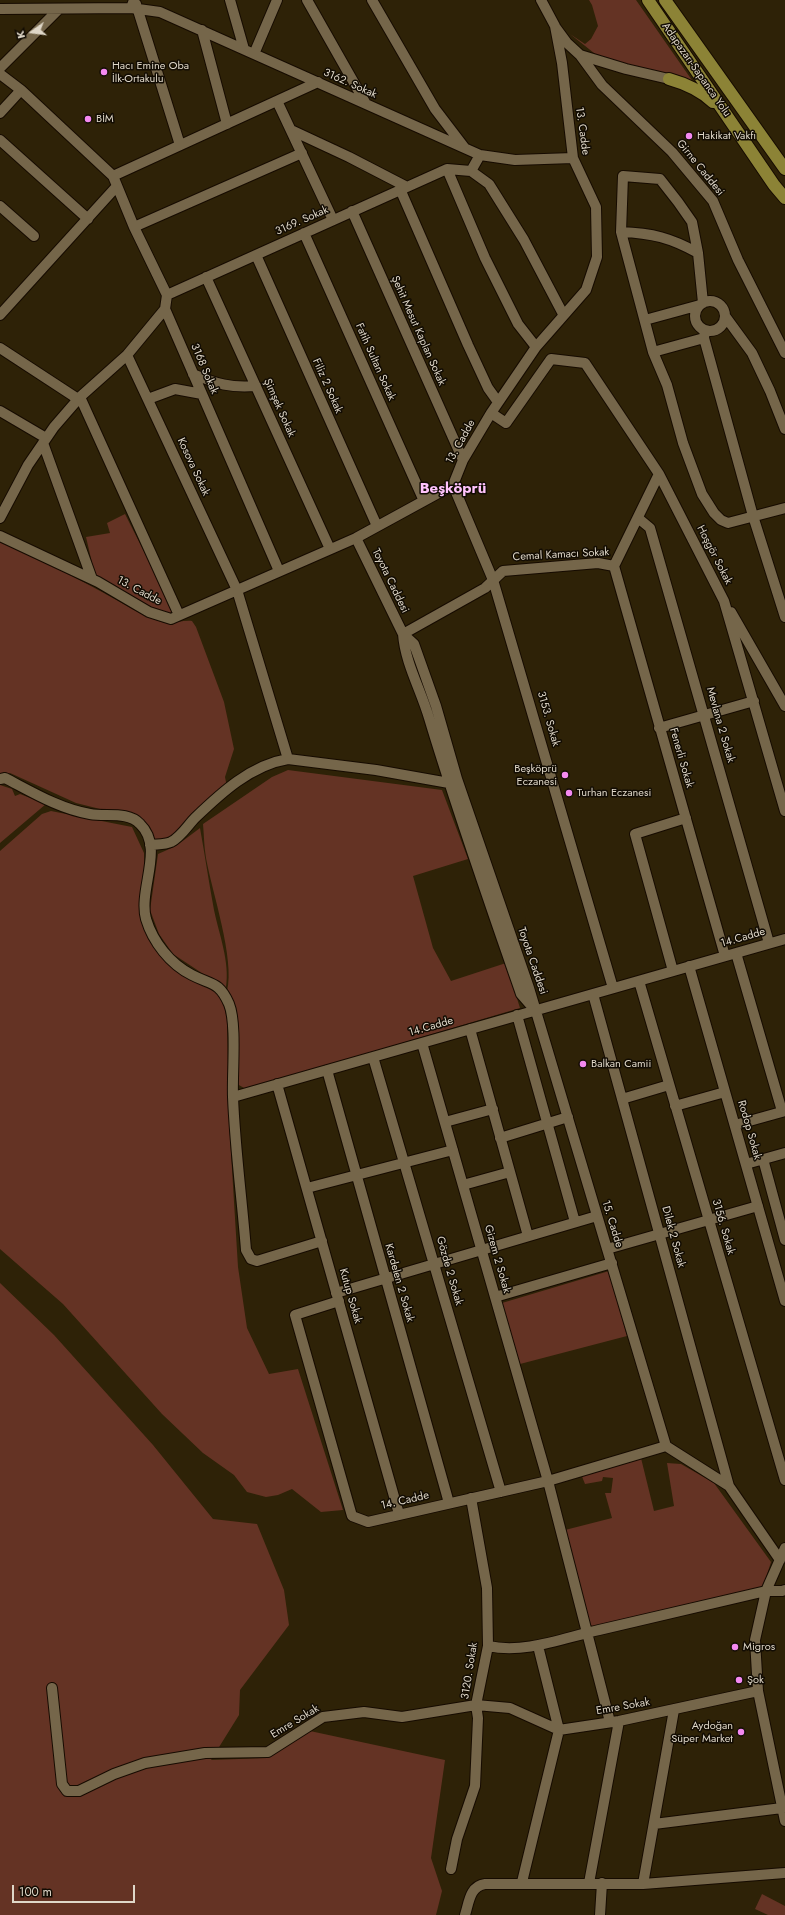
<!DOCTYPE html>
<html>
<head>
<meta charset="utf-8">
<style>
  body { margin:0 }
  #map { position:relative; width:785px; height:1915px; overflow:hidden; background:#2e2207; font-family:Jost,sans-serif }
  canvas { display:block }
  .north { position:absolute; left:12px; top:12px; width:40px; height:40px; -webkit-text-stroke:3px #120c03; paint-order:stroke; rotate:256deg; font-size:11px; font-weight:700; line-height:16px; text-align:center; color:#dfd7c8 }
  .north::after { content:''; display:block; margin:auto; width:14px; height:18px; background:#dfd7c8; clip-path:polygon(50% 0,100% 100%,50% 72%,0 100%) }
  .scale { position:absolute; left:12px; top:1885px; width:123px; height:18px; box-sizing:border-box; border:2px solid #dfd7c8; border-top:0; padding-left:5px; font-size:12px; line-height:14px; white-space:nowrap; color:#dfd7c8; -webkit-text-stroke:3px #120c03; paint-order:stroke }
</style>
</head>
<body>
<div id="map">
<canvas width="785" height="1915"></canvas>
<div class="north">K</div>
<div class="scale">100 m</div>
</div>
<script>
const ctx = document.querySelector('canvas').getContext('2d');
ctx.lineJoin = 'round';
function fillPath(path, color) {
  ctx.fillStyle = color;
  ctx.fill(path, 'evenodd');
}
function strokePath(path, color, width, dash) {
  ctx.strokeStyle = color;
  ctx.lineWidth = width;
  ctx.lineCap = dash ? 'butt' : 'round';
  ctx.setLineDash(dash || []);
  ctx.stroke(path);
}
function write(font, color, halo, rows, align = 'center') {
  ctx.font = font + ' Jost,sans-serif';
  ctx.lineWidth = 3;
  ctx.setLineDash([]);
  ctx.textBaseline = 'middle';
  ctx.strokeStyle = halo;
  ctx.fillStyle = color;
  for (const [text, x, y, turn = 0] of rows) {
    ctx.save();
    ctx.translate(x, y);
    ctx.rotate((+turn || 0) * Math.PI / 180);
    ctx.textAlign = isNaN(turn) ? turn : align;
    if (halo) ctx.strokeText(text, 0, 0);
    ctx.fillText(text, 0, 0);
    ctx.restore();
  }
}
fillPath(new Path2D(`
  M 589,0 L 636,0 L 696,86 L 599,57 L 570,34 L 585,44 L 591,39 L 598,26 L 592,5 Z
  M 125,514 L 172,607 L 173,611 C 163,623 109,587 96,580 L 86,537 L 110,533 L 107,523 Z
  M 0,542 L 4,542 C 38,557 70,575 102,592 C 121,602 141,616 162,622 C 172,625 181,620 192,621 L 196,627 L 224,702 L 234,749 L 225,777 L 228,792 L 158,847 L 148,830 L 108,811 L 76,803 L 10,773 L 0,777 Z
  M 288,770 L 442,790 L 468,859 L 413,876 L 433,948 L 451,981 L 506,963 L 520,1008 L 246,1089 L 237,1084 L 227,991 C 235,959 212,892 206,858 C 204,847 204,835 203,824 L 272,777 Z
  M 0,785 L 12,789 L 15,796 L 20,794 L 46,804 L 0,843 Z
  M 51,811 L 132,827 L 144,853 L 145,889 L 156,944 L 222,995 L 227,1019 L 229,1120 L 238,1267 L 247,1328 L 269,1374 L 298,1369 L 343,1510 L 321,1512 L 292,1489 L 278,1495 L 266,1497 L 247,1492 L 234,1475 L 203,1453 L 162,1414 L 63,1304 L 0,1249 L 0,851 L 42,814 Z
  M 200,828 C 205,856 209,883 214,910 C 219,934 230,962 226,987 L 223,987 L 173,954 L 159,934 L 150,910 L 158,854 L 176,846 Z
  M 609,1271 L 627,1336 L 520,1364 L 502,1303 Z
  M 0,1283 L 54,1335 L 153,1445 L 213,1519 L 257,1524 L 284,1590 L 289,1625 L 240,1690 L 239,1715 L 211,1760 L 266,1758 L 310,1731 L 445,1760 L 431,1858 L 442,1891 L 436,1915 L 0,1915 Z
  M 641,1458 L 654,1511 L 674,1506 L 667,1463 L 681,1464 L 714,1483 L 771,1562 L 763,1587 L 594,1627 L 589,1624 L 565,1530 L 612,1518 L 605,1493 L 611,1493 L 613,1478 L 603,1477 L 602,1481 L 585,1484 L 581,1474 Z
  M 762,1894 L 785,1906 L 785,1915 L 768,1915 L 755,1909 Z`), '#643324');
const minor = new Path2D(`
  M 134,0 L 131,8 L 160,12 L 480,155 L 515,160 L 573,158
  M 230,0 L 244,49
  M 307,0 L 366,104
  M 372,0 L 435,109 L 464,147
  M 136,4 L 180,145
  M 0,9 L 131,8
  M 556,28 L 567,43 L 580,55 L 602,85 L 672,152 L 713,201 L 738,260 L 785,353
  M 202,30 L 227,124
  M 254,54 L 277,0
  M 580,55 L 626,69 L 669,79
  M 0,68 L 58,10
  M 0,74 L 21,90 L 113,176 L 134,227 L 167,295 L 165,309 L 279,571
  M 277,101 L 333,220
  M 0,113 L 21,90
  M 291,130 L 349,157 L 407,187
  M 0,140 L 88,219
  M 447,169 L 485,258 L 518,324 L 536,347
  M 471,171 L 489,184 L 524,240 L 563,314
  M 113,176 L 318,82
  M 400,189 L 468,345 L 488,388 L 498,402
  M 0,206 L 34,236
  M 352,211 L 463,460
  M 134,227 L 302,153
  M 621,232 C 652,233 671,238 698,253
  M 304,233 L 424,501
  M 256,255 L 377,526
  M 206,277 L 330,549
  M 167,295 L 447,169 L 471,171 L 480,155
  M695 316a15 15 0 1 1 30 0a15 15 0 1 1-30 0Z
  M 703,303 L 698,253 L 692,222 L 678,202 L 660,179 L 623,176 L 621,232 L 653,352 L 667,385 L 683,443 L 702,494 L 714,513 L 721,520 L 728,523 L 785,508
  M 0,315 L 117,186
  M 725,316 L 752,353 L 770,391 L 785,429
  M 645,320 L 700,305
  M 705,330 L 704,338 L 753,516 L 785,617
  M 0,348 L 78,399
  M 653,352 L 704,338
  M 127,355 L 237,590 L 288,759 L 376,770 L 449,783 L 457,779
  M 193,374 C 217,384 230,388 256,386
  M 80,397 L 179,615
  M 148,399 L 175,389 L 202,394
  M 0,411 L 46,438
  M 491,413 L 506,423 L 551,359 L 585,363 L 659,474 L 724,601 L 785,811
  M 43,443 L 92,579
  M 453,485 L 493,580 L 613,988
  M 0,518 L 28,465 L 54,427 L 80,397 L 127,355 L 165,309
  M 638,518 L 650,528 L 769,943
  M 0,536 L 98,582 L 149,612 L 171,619 L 356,538 L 453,485 L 463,460 L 491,413 L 536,347 L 586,290 L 597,257 L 596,207 L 573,158 L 562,63 L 555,26 L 541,0
  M 356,538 L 403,634 C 405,663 421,690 429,718 C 457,811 489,902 521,994 L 534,1009
  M 614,566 L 725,956
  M 731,612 L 785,706
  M 403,634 L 414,644 L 436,706 L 457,779 L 529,988 L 666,1446
  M 403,634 L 485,588 L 503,571 L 598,563 L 614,566 L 659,474
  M 659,728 L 754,701
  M 0,779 L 5,778 C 32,792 60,809 90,814 C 106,817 128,811 140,824 C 165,848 138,889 146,919 C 153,942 170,964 192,975 C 211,985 219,981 229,1004 C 237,1024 232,1073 233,1097 C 235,1148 242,1199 246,1250 L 251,1259 L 257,1261 L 322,1241
  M 150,845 C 157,844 164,845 171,842 C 181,837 188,825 195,818 C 221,793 251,765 288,759
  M 736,953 L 782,1111
  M 689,966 L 785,1301
  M 673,971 L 635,834 L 686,818
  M 639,981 L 785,1480
  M 593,994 L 729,1486
  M 517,1015 L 575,1222
  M 470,1029 L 528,1236
  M 422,1043 L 548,1481 L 610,1722
  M 373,1057 L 501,1492
  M 327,1070 L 449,1503
  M 277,1084 L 399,1514
  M 233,1097 L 785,939
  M 622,1099 L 669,1085
  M 675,1106 L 725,1092
  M 445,1122 L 493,1109
  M 735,1125 L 785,1111
  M 500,1138 L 568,1117
  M 763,1159 L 785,1240
  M 746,1164 L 785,1153
  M 463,1185 L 510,1172
  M 307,1188 L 453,1150
  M 607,1249 L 758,1206
  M 336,1293 L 597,1216
  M 495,1297 L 612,1263
  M 339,1301 L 295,1315 L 352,1516 L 368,1522 L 548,1481 L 666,1446
  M 666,1446 L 729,1486 L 780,1560
  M 785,1548 L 766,1591 L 755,1640 L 758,1691 L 785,1821
  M 488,1646 C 525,1654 563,1638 599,1630 C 654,1617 710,1604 766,1591 L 782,1591 L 785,1590
  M 52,1688 L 62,1784 L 67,1791 L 79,1791 L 114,1774 L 145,1763 L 205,1753 L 268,1752 L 323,1717 L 364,1712 L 402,1717 L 476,1705 L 510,1708 L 559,1730 L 619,1721 L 758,1691
  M 654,1824 L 782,1808
  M 451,1869 L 457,1839 L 475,1786 L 478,1718 L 476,1705 L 488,1646 L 487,1588 L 471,1498
  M 522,1882 L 559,1730 L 538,1646
  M 589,1883 L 619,1721
  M 643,1884 L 674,1710
  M 465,1915 C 469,1902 470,1886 485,1884 L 643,1884 L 785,1873
  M 600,1915 L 602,1883`);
const major = new Path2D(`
  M 648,0 L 774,185 L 785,198
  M 665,0 L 785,169
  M 669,79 C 687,84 700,90 713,102`);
strokePath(minor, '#160b00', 12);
strokePath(major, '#160b00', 14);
strokePath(minor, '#75664a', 10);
strokePath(major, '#8c8336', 12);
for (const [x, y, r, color] of [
  [104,72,4,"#f489f0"],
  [88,119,4,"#f489f0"],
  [689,136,4,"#f489f0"],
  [565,775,4,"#f489f0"],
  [569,793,4,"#f489f0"],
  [583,1064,4,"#f489f0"],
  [735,1647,4,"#f489f0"],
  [739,1680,4,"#f489f0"],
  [741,1732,4,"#f489f0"]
]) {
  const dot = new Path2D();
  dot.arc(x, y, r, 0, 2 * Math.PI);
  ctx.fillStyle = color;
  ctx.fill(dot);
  strokePath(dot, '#120c03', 1.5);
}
write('11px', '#dfd7c8', '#120c03', [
  ["Hacı Emine Oba",112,66],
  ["İlk-Ortakulu",112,79],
  ["BİM",96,119],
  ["Hakikat Vakfı",697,136],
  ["Beşköprü",557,769,"right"],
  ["Eczanesi",557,782,"right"],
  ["Turhan Eczanesi",577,793],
  ["Balkan Camii",591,1064],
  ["Migros",743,1647],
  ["Şok",747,1680],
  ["Aydoğan",733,1726,"right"],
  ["Süper Market",733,1739,"right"]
], 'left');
write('11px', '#dfd7c8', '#120c03', [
  ["Adapazarı-Sapanca Yolu",696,70,55],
  ["3162. Sokak",350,84,24],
  ["13. Cadde",582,131,82],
  ["Girne Caddesi",700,168,51],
  ["3169. Sokak",302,221,-24],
  ["Şehit Mesut Kaplan Sokak",418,331,66],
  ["Fatih Sultan Sokak",375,362,66],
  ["3168 Sokak",204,369,67],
  ["Filiz 2 Sokak",327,386,66],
  ["Şimşek Sokak",279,408,66],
  ["13. Cadde",461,442,-61],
  ["Kosova Sokak",193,467,65],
  ["Cemal Kamacı Sokak",561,555,-3],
  ["Hoşgör Sokak",714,555,63],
  ["Toyota Caddesi",390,581,64],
  ["13. Cadde",139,591,28],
  ["3153. Sokak",548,719,74],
  ["Mevlana 2 Sokak",720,725,74],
  ["Fenerli Sokak",681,758,74],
  ["14.Cadde",743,938,-16],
  ["Toyota Caddesi",532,961,71],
  ["14.Cadde",431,1027,-16],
  ["Rodop Sokak",749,1130,74],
  ["15. Cadde",612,1224,73],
  ["3156. Sokak",723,1227,74],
  ["Dilek 2 Sokak",673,1237,75],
  ["Gizem 2 Sokak",497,1259,74],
  ["Gözde 2 Sokak",449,1271,74],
  ["Kardelen 2 Sokak",399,1283,74],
  ["Kutup Sokak",350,1296,74],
  ["14. Cadde",405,1501,-13],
  ["3120. Sokak",470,1671,-81],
  ["Emre Sokak",623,1707,-10],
  ["Emre Sokak",295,1722,-31]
]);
write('bold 15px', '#ffc3fc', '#120c03', [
  ["Beşköprü",453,489]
]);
</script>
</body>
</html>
